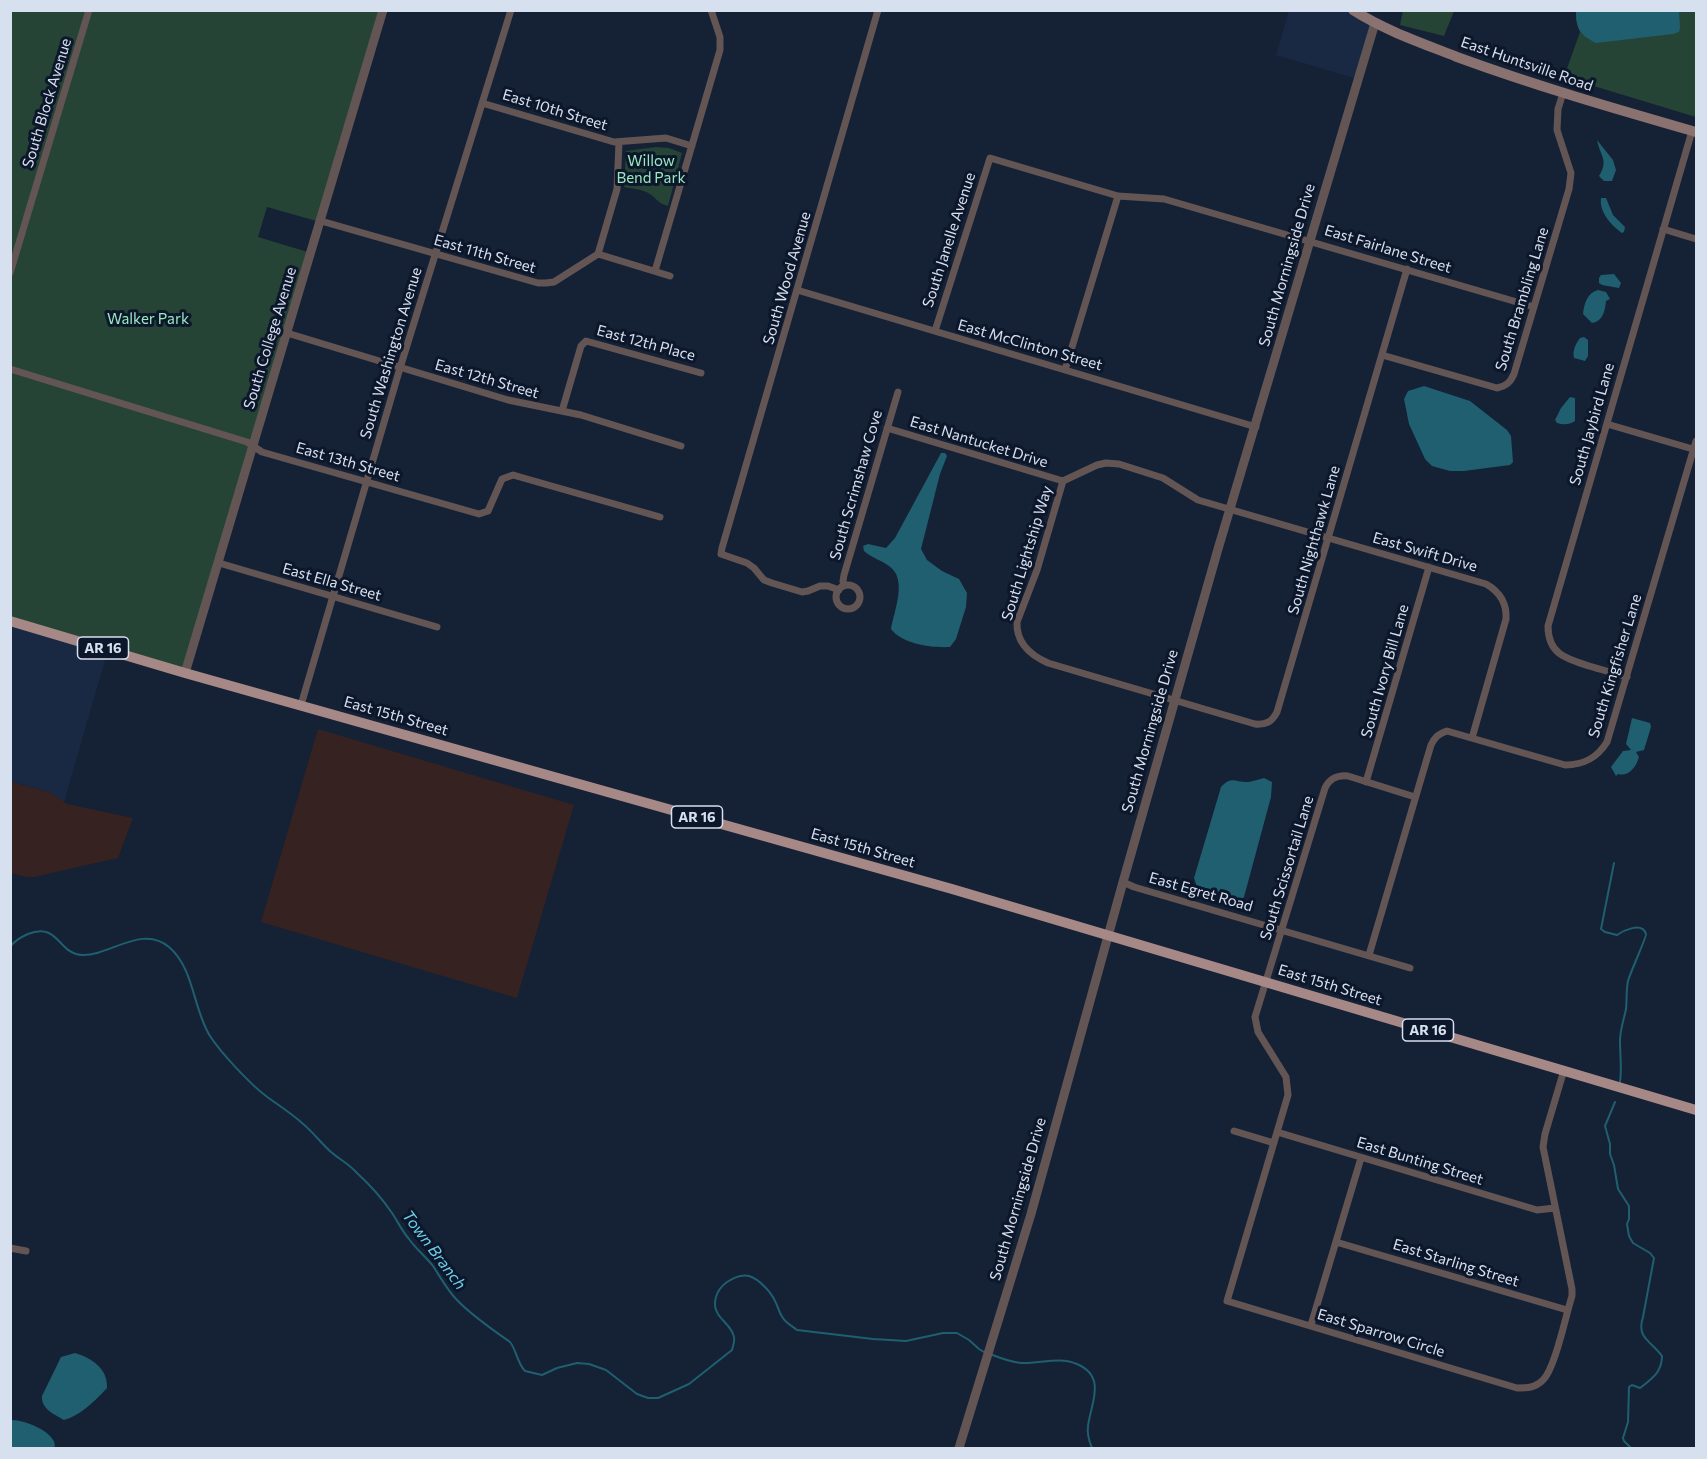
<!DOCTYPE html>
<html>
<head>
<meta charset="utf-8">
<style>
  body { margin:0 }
  #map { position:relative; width:1707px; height:1459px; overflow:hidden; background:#152135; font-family:Commissioner,sans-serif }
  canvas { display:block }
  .frame { position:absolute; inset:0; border:12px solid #d7e0ee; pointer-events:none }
</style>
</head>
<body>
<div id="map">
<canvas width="1707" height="1459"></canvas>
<div class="frame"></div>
</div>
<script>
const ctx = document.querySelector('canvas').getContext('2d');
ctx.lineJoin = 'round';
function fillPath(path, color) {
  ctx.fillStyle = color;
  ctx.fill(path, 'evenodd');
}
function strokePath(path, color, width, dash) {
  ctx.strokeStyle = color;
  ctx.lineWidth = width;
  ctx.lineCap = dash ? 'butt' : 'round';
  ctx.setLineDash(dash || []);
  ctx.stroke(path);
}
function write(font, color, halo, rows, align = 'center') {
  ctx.font = font + ' Commissioner,sans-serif';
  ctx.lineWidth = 6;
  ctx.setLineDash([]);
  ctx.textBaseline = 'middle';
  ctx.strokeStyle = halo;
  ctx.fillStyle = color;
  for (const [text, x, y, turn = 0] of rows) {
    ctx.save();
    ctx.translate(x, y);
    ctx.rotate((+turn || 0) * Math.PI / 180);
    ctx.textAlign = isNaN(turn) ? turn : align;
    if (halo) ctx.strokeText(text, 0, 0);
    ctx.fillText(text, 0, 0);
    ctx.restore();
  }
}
fillPath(new Path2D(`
  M 1289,11 L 1353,11 L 1375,23 L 1358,79 L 1276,55 Z
  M 10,621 L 108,650 L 64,802 L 51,793 L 11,781 Z`), '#1a2943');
fillPath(new Path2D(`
  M 318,729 L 574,805 L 517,998 L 261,922 Z
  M 10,781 L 51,793 L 67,804 L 133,818 L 118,858 L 34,877 L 26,877 L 11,873 Z`), '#362221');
fillPath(new Path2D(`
  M 11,11 L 383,11 L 320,222 L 267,207 L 258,237 L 311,253 L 185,673 L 11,621 Z
  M 1403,11 L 1403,10 L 1454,11 L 1444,36 L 1400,25 Z
  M 1576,11 L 1696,11 L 1696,117 L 1564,77 L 1580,32 L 1576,20 Z
  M 656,147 L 669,148 L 682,153 L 668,206 C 659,204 657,199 650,194 C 642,189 633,189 624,187 L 626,151 Z`), '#264435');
fillPath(new Path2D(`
  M 1576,11 L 1679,11 L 1680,28 L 1679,32 L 1673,34 L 1596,43 C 1580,35 1576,29 1576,11 Z
  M 1597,140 L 1613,160 L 1616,170 L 1612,181 L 1604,181 L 1599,176 C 1609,160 1600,156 1597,140 Z
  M 1601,198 L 1606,198 L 1613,215 L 1625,227 L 1624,232 L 1622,233 C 1611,225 1599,212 1601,198 Z
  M 1614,274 L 1621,283 L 1619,288 L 1602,285 L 1599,283 L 1599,278 L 1601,275 Z
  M 1598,290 L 1606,292 L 1610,299 L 1606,301 C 1605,311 1603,321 1592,323 L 1583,314 C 1584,304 1587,293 1598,290 Z
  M 1584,337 L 1588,340 L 1588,356 L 1585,361 L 1574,358 C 1572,351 1576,343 1580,338 Z
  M 1424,386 L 1470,401 L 1507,430 L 1511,436 L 1513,462 L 1510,465 L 1464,471 L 1450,471 L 1432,466 L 1425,459 L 1409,424 L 1404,399 L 1408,391 Z
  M 1570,397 L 1575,398 L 1575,421 C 1569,425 1564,425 1557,423 L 1555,420 L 1561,408 Z
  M 941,453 L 945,453 L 947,456 L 940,474 L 921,549 L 927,560 L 942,571 L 959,579 L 967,593 L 966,607 L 956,639 L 950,647 C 932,648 902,644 891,629 C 894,611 908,579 889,566 C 881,560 872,558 864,551 L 863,546 L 868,544 L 886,548 L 895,538 Z
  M 1632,718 L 1650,723 L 1651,727 L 1644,750 L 1636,752 L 1639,757 C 1636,767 1629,777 1618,774 L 1616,776 L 1611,767 L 1623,751 L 1631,750 L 1626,744 Z
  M 1264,778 L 1272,782 L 1271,797 L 1244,897 L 1239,902 L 1233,903 L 1205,895 L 1198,890 L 1194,878 L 1221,787 C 1232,775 1236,783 1249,782 C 1254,781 1260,779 1264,778 Z
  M 75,1353 C 91,1358 108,1368 107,1388 C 96,1400 80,1416 64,1420 C 54,1414 41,1409 42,1396 L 61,1357 Z
  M 12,1420 C 25,1420 55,1432 55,1446 L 53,1448 L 11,1448 L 11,1421 Z`), '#1f5f6f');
strokePath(new Path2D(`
  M 1614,863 L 1601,929 L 1605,932 L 1617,935 C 1623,931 1642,921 1646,934 C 1647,936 1630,973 1628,981 C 1626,990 1627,1000 1626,1009 C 1624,1019 1620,1030 1620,1041 C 1620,1055 1622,1068 1620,1082
  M 10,947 C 15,940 21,937 28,934 C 59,922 58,954 82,955 C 110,956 142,924 169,947 C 194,968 193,1009 210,1036 C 221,1053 250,1084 266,1096 C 278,1105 291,1113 302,1123 C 313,1132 321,1143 331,1152 C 339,1159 349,1164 356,1172 C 369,1184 382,1198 392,1213 C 398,1222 402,1231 409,1239 C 416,1249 426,1257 433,1266 C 441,1278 447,1290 457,1300 C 471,1315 493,1330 510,1342 C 517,1351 517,1363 525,1371 L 542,1375 L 557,1368 L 577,1363 L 589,1364 L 606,1370 L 637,1394 L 648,1398 L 658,1398 L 689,1384 L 732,1350 C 733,1346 735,1341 734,1337 C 732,1327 723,1322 718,1314 C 711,1303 717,1289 727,1282 C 733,1278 742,1274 749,1276 C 759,1279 771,1292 775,1301 C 778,1306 779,1313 783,1318 C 786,1323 792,1326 797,1330 L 873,1339 L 906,1341 L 943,1333 L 957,1333 L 969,1340 L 979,1349 L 984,1352
  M 1615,1102 L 1605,1126 L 1610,1144 L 1610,1154 L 1614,1165 L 1618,1189 L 1629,1206 L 1629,1219 L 1627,1224 L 1629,1236 L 1633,1243 L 1650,1253 L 1654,1258 L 1643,1317 C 1636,1338 1651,1341 1662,1356 C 1662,1372 1652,1379 1640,1388 L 1632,1385 L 1629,1387 L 1628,1422 L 1623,1438 L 1624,1441 L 1631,1448
  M 990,1354 C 1000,1358 1010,1362 1021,1363 C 1039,1364 1060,1356 1077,1364 C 1107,1377 1091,1403 1088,1426 C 1087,1433 1089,1441 1092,1448`), '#1f5f6f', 2);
strokePath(new Path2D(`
  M 482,103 L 614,142 L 666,138 L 692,146
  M 321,221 L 538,283 L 546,283 L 554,282 L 598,254 L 670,276
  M 1663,229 L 1696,239
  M 598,254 L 617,189 L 619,142
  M 655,271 L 720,50 L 720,37 L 711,10
  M 10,273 L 89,10
  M 797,290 L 1256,427
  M 935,331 L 990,158 L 1118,196 L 1164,199 L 1534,307
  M 287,333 L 508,400 L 581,415 L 681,446
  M 1382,355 L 1497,388 C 1506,386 1510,383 1514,374 L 1569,189 L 1571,173 L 1557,130 L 1558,109 L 1563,93
  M 10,369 L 247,442 L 262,452 L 479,514 L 488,511 L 502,479 L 513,475 L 660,517
  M 1065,370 L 1118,196
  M 562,411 L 581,346 L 586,341 L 701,373
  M 1607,424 L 1696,450
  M 887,428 L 1063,481 L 1097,465 L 1106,463 L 1119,464 L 1163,478 L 1198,500 L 1486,584 C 1500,592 1507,603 1506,619 L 1472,738
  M 1063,481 L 1037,570 L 1017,622 C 1016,643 1030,655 1048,663 L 1255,724 C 1266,725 1272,722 1277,712 L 1407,269
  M 219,563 L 437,627
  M836 597a12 12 0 1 1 24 0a12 12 0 1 1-24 0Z
  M 844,586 L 843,581 L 844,575 L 898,392
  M 839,590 L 828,586 L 820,586 L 808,591 L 802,592 L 772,583 L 764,580 L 754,568 L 747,563 L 721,554 L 722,548 L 878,10
  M 1627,677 C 1614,673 1602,670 1589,666 C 1566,659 1548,654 1548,626 L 1692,131
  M 301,705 L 400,368 L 511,10
  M 1366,782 L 1429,567
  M 1415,797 L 1348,776 C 1337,775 1330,778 1325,788 L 1255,1017 L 1258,1032 L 1286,1077 L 1288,1095 L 1227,1301 L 1517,1388 C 1527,1388 1535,1388 1543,1380 C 1555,1369 1566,1314 1572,1296 L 1572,1289 L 1543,1147 L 1545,1134 L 1564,1070
  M 1123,882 L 1134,887 L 1410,968
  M 1369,955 L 1431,745 C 1435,737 1438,734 1447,731 L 1565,765 C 1584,765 1597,758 1607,742 L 1696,441
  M 1234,1131 L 1274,1143
  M 1277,1132 L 1537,1210 L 1555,1208
  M 1336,1242 L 1567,1310
  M 10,1248 L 26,1251
  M 1311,1325 L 1361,1158`), '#635554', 7);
strokePath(new Path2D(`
  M 185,673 L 383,10
  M 959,1448 L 1031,1214 L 1123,882 L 1218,549 L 1375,23`), '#635554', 9);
strokePath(new Path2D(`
  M 1353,10 C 1386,31 1422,43 1457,57 C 1536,86 1616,109 1696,132`), '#897270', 10);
strokePath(new Path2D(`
  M 10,621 L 185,673 L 952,889 L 1696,1110`), '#a68886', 10);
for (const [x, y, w] of [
  [103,648,51],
  [697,817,51],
  [1428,1030,51]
]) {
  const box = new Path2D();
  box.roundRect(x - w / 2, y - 11, w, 22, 4.5);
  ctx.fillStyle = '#0c172b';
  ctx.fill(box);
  strokePath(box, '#d7e0ee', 1.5);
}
write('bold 14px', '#d7e0ee', null, [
  ["AR 16",103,648],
  ["AR 16",697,817],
  ["AR 16",1428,1030]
]);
write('15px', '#d7e0ee', '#0c172b', [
  ["East Huntsville Road",1527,64,19],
  ["South Block Avenue",47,103,-73],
  ["East 10th Street",555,110,17],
  ["South Janelle Avenue",949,240,-72],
  ["East Fairlane Street",1388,249,17],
  ["East 11th Street",485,254,16],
  ["South Morningside Drive",1287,265,-74],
  ["South Wood Avenue",787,278,-74],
  ["South Brambling Lane",1522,299,-73],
  ["South College Avenue",270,338,-73],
  ["East 12th Place",646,343,15],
  ["East McClinton Street",1030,345,16],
  ["South Washington Avenue",391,353,-73],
  ["East 12th Street",487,379,16],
  ["South Jaybird Lane",1592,424,-74],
  ["East Nantucket Drive",979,442,17],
  ["East 13th Street",348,462,16],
  ["South Scrimshaw Cove",856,485,-74],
  ["South Nighthawk Lane",1314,540,-74],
  ["East Swift Drive",1425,552,16],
  ["South Lightship Way",1027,553,-73],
  ["East Ella Street",332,582,16],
  ["South Kingfisher Lane",1615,666,-73],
  ["South Ivory Bill Lane",1385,671,-74],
  ["East 15th Street",396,716,16],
  ["South Morningside Drive",1150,731,-74],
  ["East 15th Street",863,848,16],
  ["South Scissortail Lane",1287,868,-73],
  ["East Egret Road",1201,892,16],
  ["East 15th Street",1330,985,17],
  ["East Bunting Street",1420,1161,17],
  ["South Morningside Drive",1018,1199,-74],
  ["East Starling Street",1456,1263,17],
  ["East Sparrow Circle",1381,1333,17]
]);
write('15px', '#99e9be', '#0c172b', [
  ["Willow",651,161],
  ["Bend Park",651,178],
  ["Walker Park",148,319]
]);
write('italic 16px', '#6dcee7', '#0c172b', [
  ["Town Branch",434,1250,53]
]);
</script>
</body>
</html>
